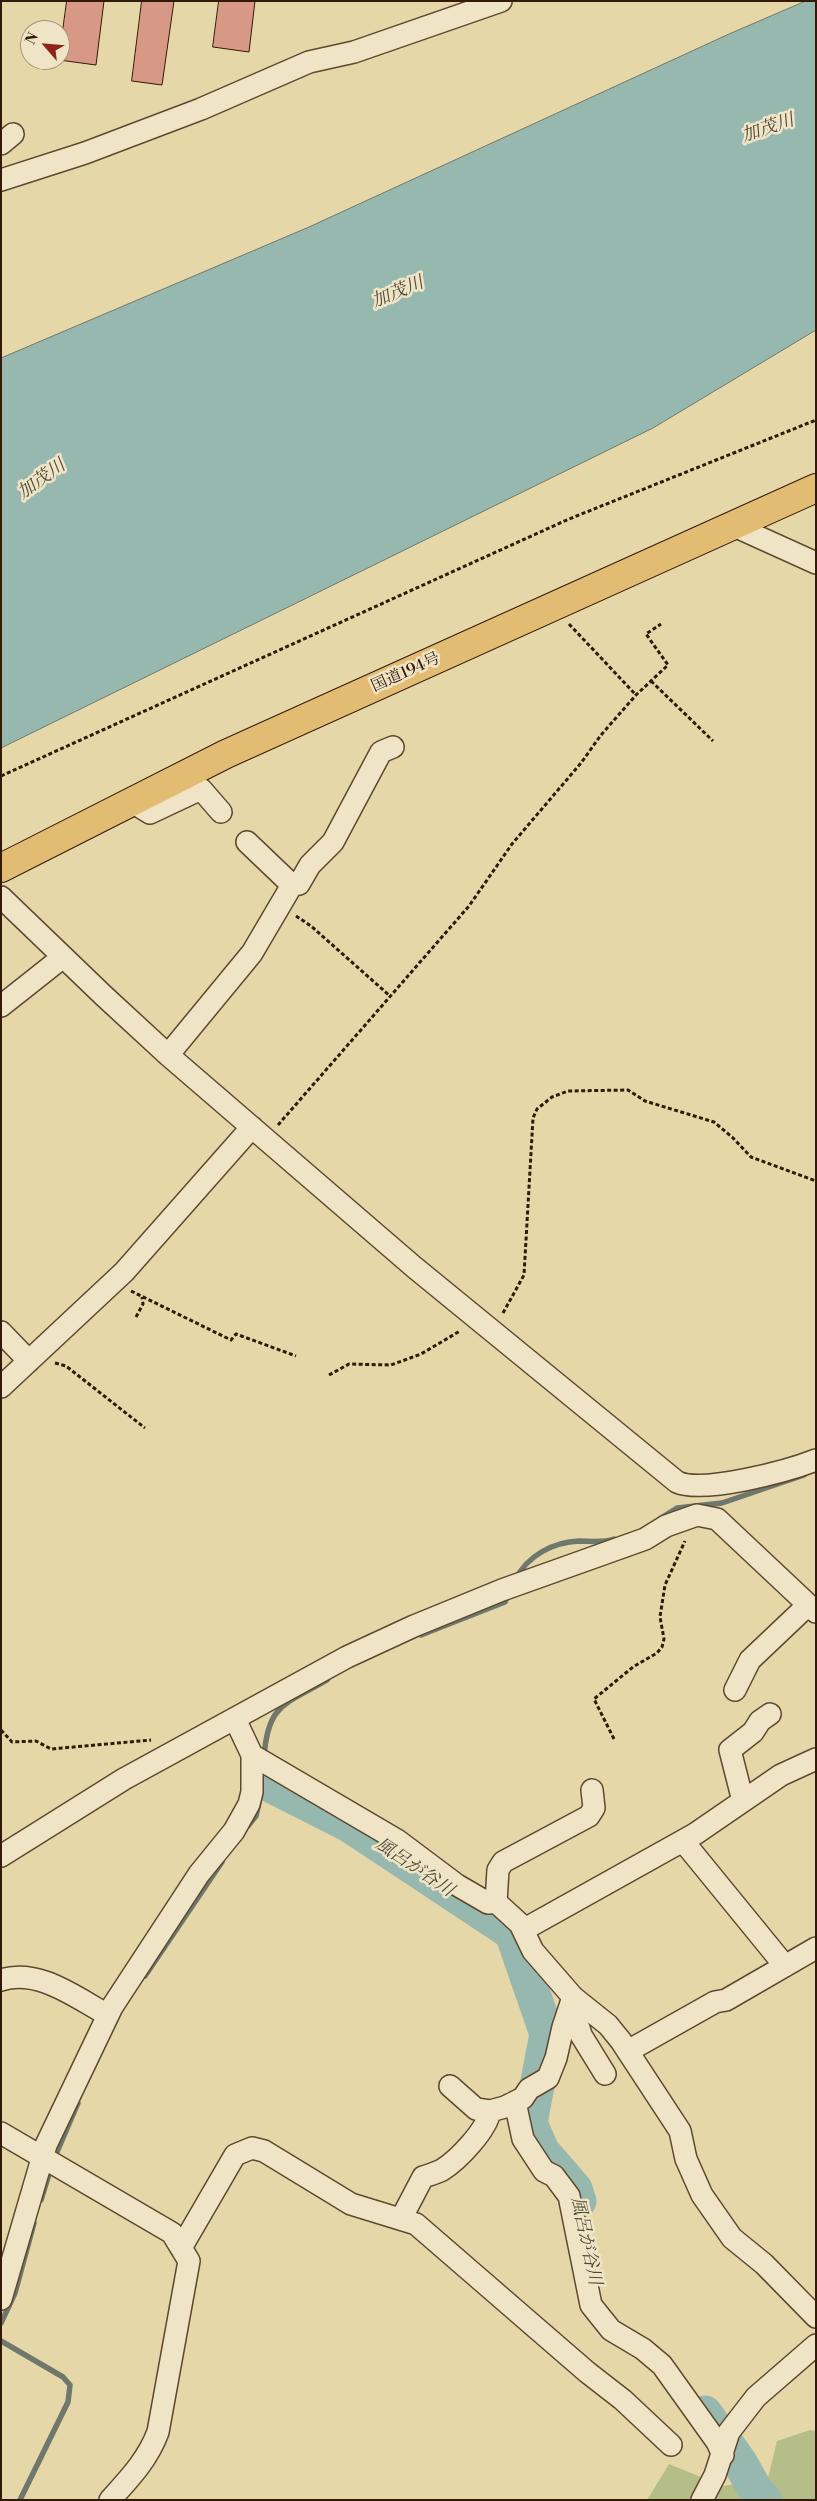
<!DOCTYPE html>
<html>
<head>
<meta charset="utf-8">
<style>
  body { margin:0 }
  #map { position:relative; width:817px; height:2501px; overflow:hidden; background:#e6d7a8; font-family:"Libre Bodoni",serif }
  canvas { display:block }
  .frame { position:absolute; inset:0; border:2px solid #321908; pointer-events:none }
  .north { position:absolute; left:20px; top:20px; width:50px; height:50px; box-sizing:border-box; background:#efe5c6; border:1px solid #a3937a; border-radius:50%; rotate:297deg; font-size:14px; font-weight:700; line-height:20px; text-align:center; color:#321908 }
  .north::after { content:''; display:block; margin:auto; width:18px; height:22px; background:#8f2418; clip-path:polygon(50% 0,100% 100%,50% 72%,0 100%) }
</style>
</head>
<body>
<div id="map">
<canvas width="817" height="2501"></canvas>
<div class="frame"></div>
<div class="north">N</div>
</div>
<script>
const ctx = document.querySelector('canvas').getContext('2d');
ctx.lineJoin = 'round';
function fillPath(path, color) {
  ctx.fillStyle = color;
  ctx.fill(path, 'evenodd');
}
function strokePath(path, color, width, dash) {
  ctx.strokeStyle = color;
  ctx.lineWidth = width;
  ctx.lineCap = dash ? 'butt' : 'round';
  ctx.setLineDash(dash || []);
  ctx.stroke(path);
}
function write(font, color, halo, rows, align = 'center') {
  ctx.font = font + ' "Libre Bodoni","Noto Serif JP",serif';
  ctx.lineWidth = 5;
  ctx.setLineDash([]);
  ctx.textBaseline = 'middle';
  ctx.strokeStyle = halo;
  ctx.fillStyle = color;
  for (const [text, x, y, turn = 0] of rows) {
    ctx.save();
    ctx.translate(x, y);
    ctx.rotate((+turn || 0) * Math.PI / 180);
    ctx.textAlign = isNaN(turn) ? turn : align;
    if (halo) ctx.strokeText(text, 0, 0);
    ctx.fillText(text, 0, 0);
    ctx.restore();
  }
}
fillPath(new Path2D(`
  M 810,2430 L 816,2431 L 816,2500 L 647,2500 L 669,2464 L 723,2486 L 768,2478 L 777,2441 Z`), '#b5be88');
const water = new Path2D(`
  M 806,1 L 816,1 L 816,330 L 653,428 L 1,748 L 1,358 L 309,227 L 729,34 Z`);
fillPath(water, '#97b8ae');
strokePath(water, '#6f786c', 1);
strokePath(new Path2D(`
  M 661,1518 L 677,1508 L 722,1503 L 804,1475
  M 516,1579 C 527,1556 553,1542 579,1541 C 590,1541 603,1543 614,1539
  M 421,1635 L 505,1602 L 508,1595
  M 264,1757 C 268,1703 285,1705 327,1680
  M 248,1826 L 256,1816 L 261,1794
  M 145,1976 L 222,1862
  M 54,2159 L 78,2103
  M 41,2200 L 51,2168
  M 1,2323 L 15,2293 L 34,2223
  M 1,2341 L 63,2377 L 70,2385 L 68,2402 L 20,2500`), '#6f786c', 5.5);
strokePath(new Path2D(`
  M 262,1781 L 349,1825 L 512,1933 L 547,2034 L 530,2123 L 542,2151 L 575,2189 L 579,2201
  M 705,2413 L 739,2461 L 756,2491 L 765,2500`), '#97b8ae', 35);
const building = new Path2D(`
  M 67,1 L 104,1 L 96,65 L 59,60 Z
  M 142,1 L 174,1 L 162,85 L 132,81 Z
  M 219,1 L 255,1 L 249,52 L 213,47 Z`);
fillPath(building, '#d79985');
strokePath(building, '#321908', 1);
const street = new Path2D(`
  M 1,144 L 13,134
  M 1,180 L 85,153 L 201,109 L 309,62 L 354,52 L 501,1
  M 732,525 L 816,563
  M 132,802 L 150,813 L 201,789 L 221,812
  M 247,842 L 292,885 L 299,884 L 310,865 L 333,842 L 381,752 L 393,747
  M 1,897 L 104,996 L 168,1055 L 414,1267 L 677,1482 C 703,1494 788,1471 816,1460
  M 1,1006 L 63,957
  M 168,1055 L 252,953 L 292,885
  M 1,1332 L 29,1361
  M 1,1387 L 124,1272 L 252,1127
  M 735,1690 L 750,1660 L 808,1605
  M 252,1755 L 397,1840 L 457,1885 L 488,1903 L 496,1902 L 520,1924 L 533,1951 L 573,1997 L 608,2025 L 621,2041 L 680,2131 L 686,2159 L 702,2195 L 732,2238 L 764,2264 L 816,2317
  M 743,1801 L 730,1750 L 753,1732 L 760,1721 L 770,1714
  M 683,1841 L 785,1966
  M 1,1856 L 124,1779 L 347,1657 L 414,1626 L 502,1590 L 645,1539 L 666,1526 L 697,1515 L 717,1519 L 816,1612
  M 496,1902 L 498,1870 L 503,1862 L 589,1816 L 594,1808 L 592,1790
  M 523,1930 L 695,1834 L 781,1775 L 816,1759
  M 1,1980 C 39,1968 76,1998 108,2015
  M 567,2015 L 579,2028 L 581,2035 L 605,2074
  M 628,2051 L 715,2002 L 726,2000 L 816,1948
  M 450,2086 L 476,2109 L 490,2111 L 505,2107 L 523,2098 L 529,2089 L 548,2078 L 556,2058 L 563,2027 L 573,1997
  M 515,2102 L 523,2139 L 544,2171 L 554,2176 L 569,2196 L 591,2305 L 611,2330 L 643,2349 L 662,2365 L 717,2442 L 723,2455
  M 1,2133 L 172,2233 L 189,2261 L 158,2432 C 148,2459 130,2478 110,2500
  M 401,2219 L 423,2177 C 429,2175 436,2173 442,2170 C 458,2160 487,2130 490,2111
  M 181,2248 L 235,2155 L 252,2148 L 264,2151 L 351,2204 L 416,2224 L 587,2372 L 623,2400 L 671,2445
  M 1,2299 L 46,2145 L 112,2007 L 199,1874 L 234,1831 L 249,1804 L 252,1792 L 252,1755 L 235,1719
  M 702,2500 L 715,2475 L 729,2432 L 739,2419 L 756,2397 L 816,2345`);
const highway = new Path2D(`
  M 1,868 L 226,754 L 816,488`);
strokePath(street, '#5f4830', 24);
strokePath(highway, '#321908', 30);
strokePath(new Path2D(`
  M 569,624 L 636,695
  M 651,681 L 713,741
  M 1,776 L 569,519 L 816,420
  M 296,916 L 311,926 L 390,996
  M 278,1125 L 469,906 L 512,844 L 581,763 L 601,735 L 636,695 L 668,665 L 646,634 L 661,624
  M 131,1291 L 231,1340 L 236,1334 L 296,1356
  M 503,1313 L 524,1275 L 533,1118 L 537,1109 L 552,1097 L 568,1091 L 628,1090 L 645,1101 L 714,1122 L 732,1137 L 751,1157 L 816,1181
  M 136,1317 L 143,1304 L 142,1297
  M 55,1363 L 66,1366 L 145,1428
  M 329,1375 L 349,1364 L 391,1365 L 421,1354 L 460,1331
  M 1,1730 L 12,1742 L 36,1741 L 51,1749 L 151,1740
  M 614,1739 L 594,1699 L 633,1667 L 657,1653 L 662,1647 L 664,1639 L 660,1617 L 665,1585 L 685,1541`), '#321908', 3, [4, 2.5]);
strokePath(street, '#efe5c6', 21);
strokePath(highway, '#e3bc74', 28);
write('16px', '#321908', '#efe5c6', [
  ["国道194号",406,673,-24]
]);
write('italic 18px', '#50493a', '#efe5c6', [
  ["加茂川",768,129,-19],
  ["加茂川",398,293,-23],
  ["加茂川",42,480,-36],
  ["風呂が谷川",414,1868,34],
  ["風呂が谷川",585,2241,78]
]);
</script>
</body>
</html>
